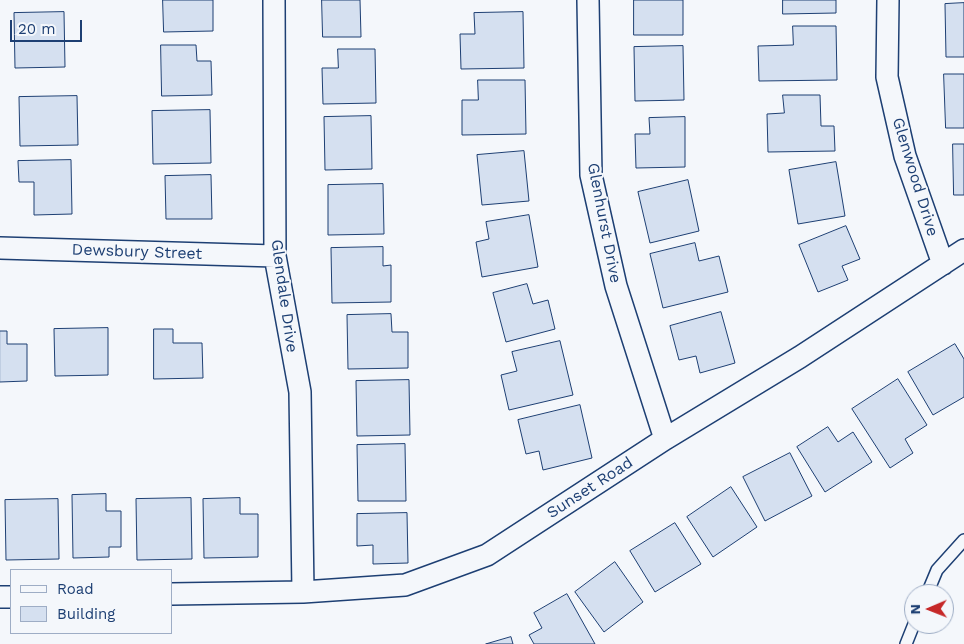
<!DOCTYPE html>
<html>
<head>
<meta charset="utf-8">
<style>
  body { margin:0 }
  #map { position:relative; width:964px; height:644px; overflow:hidden; background:#f4f7fb; font-family:"Work Sans",sans-serif }
  canvas { display:block }
  .legend { position:absolute; left:10px; top:569px; width:162px; height:65px; box-sizing:border-box; background:#f4f7fb; border:1px solid #9eadc5; margin:0; padding:6px 9px; list-style:none; font-size:15px; color:#1d3f73 }
  .legend li { display:flex; align-items:center; gap:10px; height:25px }
  .legend b { width:25px; border:1px solid #9eadc5 }
  .north { position:absolute; left:904px; top:584px; width:50px; height:50px; box-sizing:border-box; background:#f4f7fb; border:1px solid #9eadc5; border-radius:50%; rotate:269deg; font-size:14px; font-weight:700; line-height:20px; text-align:center; color:#1d3f73 }
  .north::after { content:''; display:block; margin:auto; width:18px; height:22px; background:#c62828; clip-path:polygon(50% 0,100% 100%,50% 72%,0 100%) }
  .scale { position:absolute; left:10px; top:20px; width:72px; height:22px; box-sizing:border-box; border:2px solid #1d3f73; border-top:0; padding-left:6px; font-size:15px; line-height:18px; white-space:nowrap; color:#1d3f73; -webkit-text-stroke:4px #f4f7fb; paint-order:stroke }
</style>
</head>
<body>
<div id="map">
<canvas width="964" height="644"></canvas>
<ul class="legend">
<li><b style="height:6px;background:#f4f7fb"></b>Road</li>
<li><b style="height:14px;background:#d5e0f0"></b>Building</li>
</ul>
<div class="north">N</div>
<div class="scale">20 m</div>
</div>
<script>
const ctx = document.querySelector('canvas').getContext('2d');
ctx.lineJoin = 'round';
function fillPath(path, color) {
  ctx.fillStyle = color;
  ctx.fill(path, 'evenodd');
}
function strokePath(path, color, width, dash) {
  ctx.strokeStyle = color;
  ctx.lineWidth = width;
  ctx.lineCap = dash ? 'butt' : 'round';
  ctx.setLineDash(dash || []);
  ctx.stroke(path);
}
function write(font, color, halo, rows, align = 'center') {
  ctx.font = font + ' "Work Sans",sans-serif';
  ctx.lineWidth = 4;
  ctx.setLineDash([]);
  ctx.textBaseline = 'middle';
  ctx.strokeStyle = halo;
  ctx.fillStyle = color;
  for (const [text, x, y, turn = 0] of rows) {
    ctx.save();
    ctx.translate(x, y);
    ctx.rotate((+turn || 0) * Math.PI / 180);
    ctx.textAlign = isNaN(turn) ? turn : align;
    if (halo) ctx.strokeText(text, 0, 0);
    ctx.fillText(text, 0, 0);
    ctx.restore();
  }
}
const building = new Path2D(`
  M 163,0 L 213,0 L 213,31 L 164,32 Z
  M 322,0 L 360,0 L 361,37 L 323,37 Z
  M 634,0 L 683,0 L 683,35 L 634,35 Z
  M 783,0 L 836,0 L 836,13 L 783,14 Z
  M 964,3 L 964,57 L 946,57 L 945,4 Z
  M 64,12 L 65,67 L 15,68 L 14,13 Z
  M 523,12 L 524,68 L 461,69 L 460,34 L 475,34 L 474,13 Z
  M 793,26 L 836,26 L 837,80 L 759,81 L 758,46 L 793,45 Z
  M 161,45 L 196,45 L 197,61 L 211,61 L 212,95 L 162,96 Z
  M 683,46 L 684,100 L 635,101 L 634,47 Z
  M 338,49 L 375,49 L 376,103 L 323,104 L 322,68 L 338,68 Z
  M 944,74 L 964,74 L 964,128 L 946,128 Z
  M 478,80 L 525,80 L 526,134 L 462,135 L 462,100 L 478,100 Z
  M 783,95 L 820,95 L 821,126 L 834,126 L 835,151 L 768,152 L 767,114 L 784,113 Z
  M 77,96 L 78,145 L 20,146 L 19,97 Z
  M 210,110 L 211,163 L 153,164 L 152,111 Z
  M 371,116 L 372,169 L 325,170 L 324,117 Z
  M 685,117 L 685,167 L 636,168 L 635,134 L 650,134 L 649,118 Z
  M 953,144 L 964,144 L 964,195 L 954,195 Z
  M 524,151 L 529,201 L 482,205 L 477,155 Z
  M 71,160 L 72,214 L 34,215 L 34,182 L 19,182 L 18,161 Z
  M 836,162 L 845,216 L 798,224 L 789,170 Z
  M 211,175 L 212,219 L 166,219 L 165,176 Z
  M 688,180 L 699,231 L 650,243 L 638,192 Z
  M 383,184 L 384,234 L 328,235 L 328,185 Z
  M 529,215 L 538,267 L 482,277 L 476,242 L 489,239 L 486,222 Z
  M 846,226 L 860,259 L 842,266 L 848,280 L 818,292 L 799,245 Z
  M 695,243 L 699,261 L 719,256 L 728,292 L 663,308 L 650,254 Z
  M 383,247 L 383,266 L 391,265 L 391,302 L 332,303 L 331,248 Z
  M 527,284 L 533,304 L 548,300 L 555,329 L 506,342 L 493,293 Z
  M 721,312 L 735,363 L 700,373 L 696,356 L 679,360 L 670,326 Z
  M 391,314 L 392,332 L 408,332 L 408,368 L 348,369 L 347,315 Z
  M 108,328 L 108,375 L 55,376 L 54,329 Z
  M 154,329 L 173,329 L 173,343 L 202,343 L 203,378 L 154,379 Z
  M 0,331 L 7,331 L 7,344 L 27,344 L 27,381 L 0,382 Z
  M 560,341 L 573,395 L 509,410 L 501,375 L 517,371 L 512,352 Z
  M 955,344 L 964,359 L 964,397 L 933,415 L 908,372 Z
  M 898,379 L 927,425 L 905,439 L 913,453 L 890,468 L 852,409 Z
  M 409,380 L 410,435 L 357,436 L 356,381 Z
  M 580,405 L 592,458 L 543,470 L 539,451 L 526,454 L 518,420 Z
  M 828,427 L 838,442 L 853,432 L 872,462 L 825,492 L 797,447 Z
  M 405,444 L 406,501 L 358,501 L 357,445 Z
  M 790,453 L 812,496 L 765,521 L 743,477 Z
  M 731,487 L 757,527 L 713,557 L 687,517 Z
  M 106,494 L 106,511 L 121,511 L 121,547 L 109,547 L 109,557 L 73,558 L 72,495 Z
  M 191,498 L 192,559 L 137,560 L 136,499 Z
  M 240,498 L 240,514 L 258,514 L 258,557 L 204,558 L 203,499 Z
  M 58,499 L 59,559 L 6,560 L 5,500 Z
  M 407,513 L 408,563 L 373,564 L 373,545 L 357,546 L 357,514 Z
  M 675,523 L 701,564 L 655,592 L 630,551 Z
  M 615,562 L 643,602 L 604,632 L 575,592 Z
  M 567,594 L 595,644 L 534,644 L 529,635 L 542,628 L 534,613 Z
  M 511,637 L 513,644 L 486,644 Z`);
fillPath(building, '#d5e0f0');
strokePath(building, '#1d3f73', 1);
const service = new Path2D(`
  M 927,594 L 937,570 L 964,540
  M 906,644 L 914,624`);
const minor = new Path2D(`
  M 274,0 L 275,256 L 300,392 L 303,592
  M 588,0 L 591,175 L 616,286 L 665,439
  M 888,0 L 887,77 L 905,156 L 943,264
  M 0,248 L 275,256
  M 171,594 L 303,592 L 405,585 L 487,555 L 665,439 L 800,357 L 964,250
  M 0,597 L 11,597`);
strokePath(service, '#1d3f73', 14);
strokePath(minor, '#1d3f73', 24);
strokePath(service, '#f4f7fb', 11);
strokePath(minor, '#f4f7fb', 21);
write('16px', '#1d3f73', '#f4f7fb', [
  ["Glenwood Drive",915,177,73],
  ["Glenhurst Drive",604,223,79],
  ["Dewsbury Street",137,252,2],
  ["Glendale Drive",284,296,82],
  ["Sunset Road",590,488,-33]
]);
</script>
</body>
</html>
